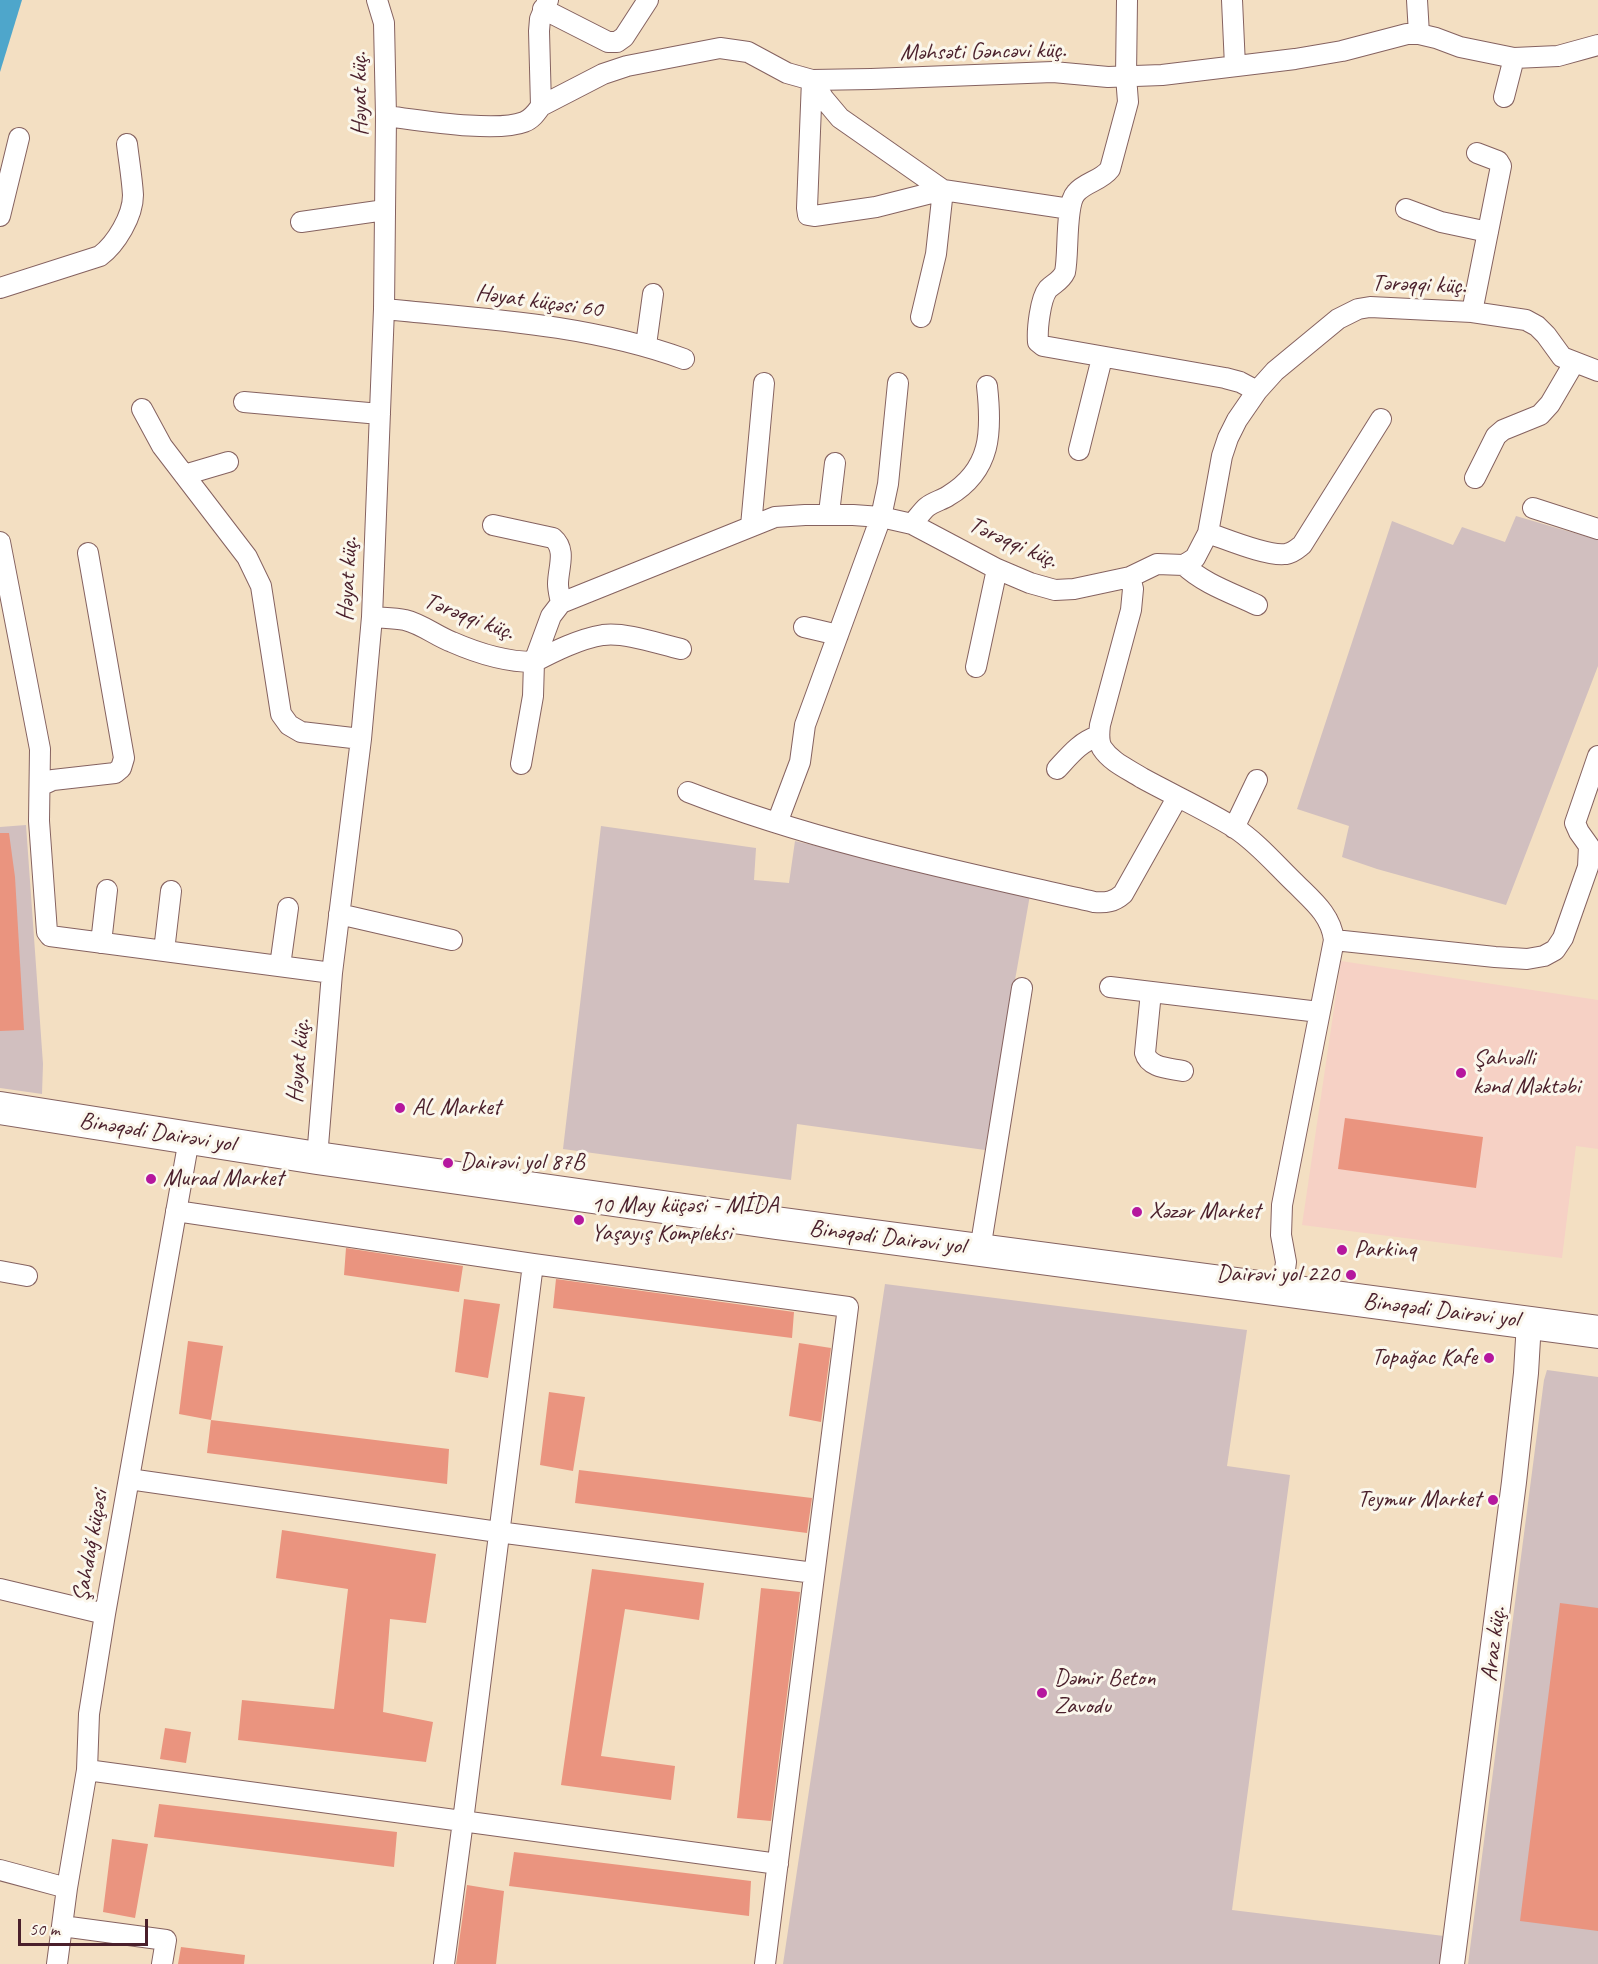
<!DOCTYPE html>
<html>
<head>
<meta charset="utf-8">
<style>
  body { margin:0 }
  #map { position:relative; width:1598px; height:1964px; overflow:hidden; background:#f3dfc2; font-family:Caveat,sans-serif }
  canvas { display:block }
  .scale { position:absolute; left:18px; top:1919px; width:130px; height:27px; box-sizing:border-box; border:3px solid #4a1f2b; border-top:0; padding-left:8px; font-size:18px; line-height:21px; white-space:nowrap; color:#4a1f2b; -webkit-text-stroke:4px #fbf7ec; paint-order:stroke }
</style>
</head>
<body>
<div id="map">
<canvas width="1598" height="1964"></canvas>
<div class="scale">50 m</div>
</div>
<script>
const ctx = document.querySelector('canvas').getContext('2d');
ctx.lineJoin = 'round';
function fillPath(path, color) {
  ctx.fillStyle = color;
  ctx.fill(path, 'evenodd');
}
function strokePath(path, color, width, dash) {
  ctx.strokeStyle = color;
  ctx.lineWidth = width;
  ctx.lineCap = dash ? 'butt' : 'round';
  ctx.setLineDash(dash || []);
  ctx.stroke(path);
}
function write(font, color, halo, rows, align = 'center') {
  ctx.font = font + ' Caveat,sans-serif';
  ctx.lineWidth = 6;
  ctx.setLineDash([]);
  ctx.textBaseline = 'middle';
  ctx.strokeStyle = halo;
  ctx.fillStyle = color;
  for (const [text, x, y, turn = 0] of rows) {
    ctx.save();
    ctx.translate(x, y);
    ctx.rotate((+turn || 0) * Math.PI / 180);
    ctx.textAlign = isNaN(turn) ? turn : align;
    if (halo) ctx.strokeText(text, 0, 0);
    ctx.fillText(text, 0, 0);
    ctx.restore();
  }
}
fillPath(new Path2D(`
  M 1341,961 L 1598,1000 L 1598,1149 L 1576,1146 L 1562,1258 L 1302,1225 Z`), '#f6d1c5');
fillPath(new Path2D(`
  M 1516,516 L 1598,540 L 1598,666 L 1506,905 L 1377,869 L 1342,857 L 1349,826 L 1297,809 L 1392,521 L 1453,545 L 1462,527 L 1505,542 Z
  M 26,825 L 43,1064 L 42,1094 L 0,1088 L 0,827 Z
  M 601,826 L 756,848 L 754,880 L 789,883 L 795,841 L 1030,895 L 985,1150 L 797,1124 L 791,1180 L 563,1149 Z
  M 885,1284 L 1247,1330 L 1227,1466 L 1290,1475 L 1232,1910 L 1444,1936 L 1440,1964 L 783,1964 Z
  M 1547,1370 L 1598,1377 L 1598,1964 L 1468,1964 L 1544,1380 Z`), '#d1bfbf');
fillPath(new Path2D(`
  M 0,0 L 22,0 L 0,72 Z`), '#4ea6cb');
fillPath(new Path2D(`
  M 0,833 L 9,833 L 15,877 L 24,1030 L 0,1031 Z
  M 1345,1118 L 1483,1137 L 1476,1188 L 1338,1169 Z
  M 346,1248 L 463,1266 L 459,1292 L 344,1275 Z
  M 556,1279 L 794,1312 L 792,1338 L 553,1308 Z
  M 464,1299 L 500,1304 L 488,1378 L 455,1372 Z
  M 188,1341 L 223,1346 L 211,1420 L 179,1414 Z
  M 799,1343 L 831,1348 L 821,1422 L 789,1416 Z
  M 549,1392 L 585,1397 L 573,1471 L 540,1465 Z
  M 211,1420 L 449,1449 L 447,1484 L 207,1453 Z
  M 579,1470 L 812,1498 L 807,1533 L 575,1503 Z
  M 282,1530 L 436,1554 L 426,1623 L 390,1619 L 383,1712 L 433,1722 L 426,1762 L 238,1740 L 242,1700 L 334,1709 L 348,1589 L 276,1578 Z
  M 592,1569 L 704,1583 L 699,1620 L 625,1609 L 601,1756 L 675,1766 L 671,1800 L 561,1785 Z
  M 761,1588 L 800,1592 L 771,1821 L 737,1818 Z
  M 1560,1603 L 1598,1608 L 1598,1931 L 1520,1921 Z
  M 165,1728 L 191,1732 L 186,1763 L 160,1759 Z
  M 159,1804 L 397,1832 L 394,1867 L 154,1837 Z
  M 112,1839 L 148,1844 L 135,1918 L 103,1912 Z
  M 514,1852 L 751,1881 L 749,1916 L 509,1886 Z
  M 467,1885 L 504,1891 L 496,1964 L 456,1964 Z
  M 181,1947 L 245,1955 L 244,1964 L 178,1964 Z`), '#ea947f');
const minor = new Path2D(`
  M 1127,0 L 1126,76 L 1128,102 L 1110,169 C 1101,181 1085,182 1076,193 C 1065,205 1069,254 1065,272 C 1061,281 1054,283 1048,289 C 1040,299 1037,330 1038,342 L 1043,346 L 1225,378 L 1240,382 L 1257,391
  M 1232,0 L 1235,66
  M 1417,0 L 1419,34
  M 543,9 L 608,42 L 617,42 L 624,37 L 648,0
  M 812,80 L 807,208 L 808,215 L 814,216 L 876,207 L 943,190 L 1070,209
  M 812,80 L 824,99 L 840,118 L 943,190 L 936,254 L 921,317
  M 1504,97 L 1514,58
  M 541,106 L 539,31 L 540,19 L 548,0
  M 386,116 C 419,120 496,133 524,122 C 532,119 536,113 541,106 L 603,74 L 627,66 L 720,48 L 748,52 L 787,73 L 812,80 L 871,79 L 1053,72 L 1108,77 L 1162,75 L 1295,59 L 1342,51 L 1407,34 L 1419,34 L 1436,38 L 1460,47 L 1514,58 L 1558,56 L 1598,45
  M 1406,209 L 1441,222 L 1488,232
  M 0,216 L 19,138
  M 301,222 L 385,210
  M 0,288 L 100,256 C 116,244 133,216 133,195 C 132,178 129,161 127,144
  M 384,309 C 484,319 588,324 684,359
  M 1472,312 L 1501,166 L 1498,161 L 1477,153
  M 646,345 L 653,294
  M 244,402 L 380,414
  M 142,409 L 162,446 L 247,557 L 261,586 L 281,714 L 289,725 L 301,732 L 361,739
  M 1079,450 L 1102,358
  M 184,475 L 228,462
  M 1475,478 L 1496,436 L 1503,430 L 1540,415 L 1550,404 L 1574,363
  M 1533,508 L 1598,529
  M 829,513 L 835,463
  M 912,524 C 917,519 922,511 927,507 C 933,502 942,500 948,496 C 992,470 992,431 987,386
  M 493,525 L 553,538 C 567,550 558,568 558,584 C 558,590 560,597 561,603
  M 751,526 L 764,383
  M 1208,533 C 1226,539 1268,557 1286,554 C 1293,553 1297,549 1302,545 L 1381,419
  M 0,542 L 40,749 L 39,821 L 47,932 L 50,936 L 332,973
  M 1184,565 C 1204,584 1232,593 1257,605
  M 1130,577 L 1133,589 L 1131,610 L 1100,725 C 1099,733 1098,741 1102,748 C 1111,762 1128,769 1142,778 C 1173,795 1206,810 1235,828 C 1258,843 1277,866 1296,884 C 1313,901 1331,915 1334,940 L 1282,1205 L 1281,1235 L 1286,1262 L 1282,1291
  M 372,617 C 383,618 395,618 405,620 C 422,624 436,636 452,642 C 477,653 506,662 534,662 L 551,616 L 561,603 L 775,517 L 805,515 L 853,515 L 881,517 L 912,524 L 997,569 L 1030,583 L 1055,590 L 1074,589 L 1130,577 L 1157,564 L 1184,565 L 1195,558 L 1208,533 L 1222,456 L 1228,438 L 1237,420 L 1257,391 L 1275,371 L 1338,319 L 1358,309 L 1370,307 L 1472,312 L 1526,320 L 1537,326 L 1546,335 L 1562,357 L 1598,371
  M 804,627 L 838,635
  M 976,667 L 997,569
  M 521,764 L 533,696 L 534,662 C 555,651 579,639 603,635 C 626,632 659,644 681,649
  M 1057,769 C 1070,755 1080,742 1098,736
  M 40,786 L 53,780 L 115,773 L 121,768 L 124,758 L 88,553
  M 688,792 C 819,843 958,871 1094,902 C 1106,903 1114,902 1123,894 L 1177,798
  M 777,823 L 800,762 L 805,725 L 881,517 L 888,484 L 898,383
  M 1234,828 L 1257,780
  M 339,914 L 452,940
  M 1334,940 L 1495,957 L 1527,959 L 1544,956 L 1555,950 L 1563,938 L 1588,867 L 1589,846 L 1579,832 L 1575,823 L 1598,756
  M 101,943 L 107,890
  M 164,951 L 171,891
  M 280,966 L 288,908
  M 1110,987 L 1319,1012
  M 1151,992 L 1145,1053 C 1149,1068 1169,1068 1183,1071
  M 317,1158 L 332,973 L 361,739 L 372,617 L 384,309 L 386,116 L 384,23 L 377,0
  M 176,1211 L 533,1264 L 848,1307 L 765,1964
  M 980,1250 L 1022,988
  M 0,1271 L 27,1276
  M 129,1479 L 498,1532 L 814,1573
  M 0,1589 L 105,1614
  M 87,1770 L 778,1864
  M 0,1870 L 67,1888
  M 62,1926 L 166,1940 L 162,1964
  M 57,1964 L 67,1888 L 87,1770 L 89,1714 L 105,1614 L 189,1139
  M 444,1964 L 463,1821 L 533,1264`);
const tertiary = new Path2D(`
  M 1452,1964 L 1514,1482 L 1526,1373 L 1529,1322`);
const primary = new Path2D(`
  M 0,1108 L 317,1158 L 776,1223 L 1598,1332`);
strokePath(minor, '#856260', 22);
strokePath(tertiary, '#856260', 26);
strokePath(primary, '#856260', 34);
strokePath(minor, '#fff', 20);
strokePath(tertiary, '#fff', 24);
strokePath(primary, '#fff', 32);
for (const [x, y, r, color] of [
  [1461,1073,6,"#b5179e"],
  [400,1108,6,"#b5179e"],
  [448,1163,6,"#b5179e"],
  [151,1179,6,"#b5179e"],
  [1137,1212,6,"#b5179e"],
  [579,1220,6,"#b5179e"],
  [1342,1250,6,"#b5179e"],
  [1351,1275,6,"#b5179e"],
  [1489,1358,6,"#b5179e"],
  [1493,1500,6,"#b5179e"],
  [1042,1693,6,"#b5179e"]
]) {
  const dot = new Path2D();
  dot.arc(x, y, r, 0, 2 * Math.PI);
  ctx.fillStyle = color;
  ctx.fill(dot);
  strokePath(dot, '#fbf7ec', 2);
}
write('24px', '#4a1f2b', '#fbf7ec', [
  ["Məhsəti Gəncəvi küç.",983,52,-1],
  ["Həyat küç.",360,94,-91],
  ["Tərəqqi küç.",1419,285,2],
  ["Həyat küçəsi 60",539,302,8],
  ["Tərəqqi küç.",1013,543,24],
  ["Həyat küç.",348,579,-87],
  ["Tərəqqi küç.",469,617,21],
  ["Həyat küç.",299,1061,-85],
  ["Binəqədi Dairəvi yol",157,1133,9],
  ["Binəqədi Dairəvi yol",887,1238,7],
  ["Binəqədi Dairəvi yol",1441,1311,7],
  ["Şahdağ küçəsi",91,1546,-80],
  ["Araz küç.",1494,1644,-83]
]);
write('24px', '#4a1f2b', '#fbf7ec', [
  ["Şahvəlli",1473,1059],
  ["kənd Məktəbi",1473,1087],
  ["AL Market",412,1108],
  ["Dairəvi yol 87B",460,1163],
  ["Murad Market",163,1179],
  ["10 May küçəsi - MİDA",591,1206],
  ["Yaşayış Kompleksi",591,1234],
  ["Xəzər Market",1149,1212],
  ["Parkinq",1354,1250],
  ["Dairəvi yol 220",1339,1275,"right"],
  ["Topağac Kafe",1477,1358,"right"],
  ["Teymur Market",1481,1500,"right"],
  ["Dəmir Beton",1054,1679],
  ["Zavodu",1054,1707]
], 'left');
</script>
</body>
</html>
